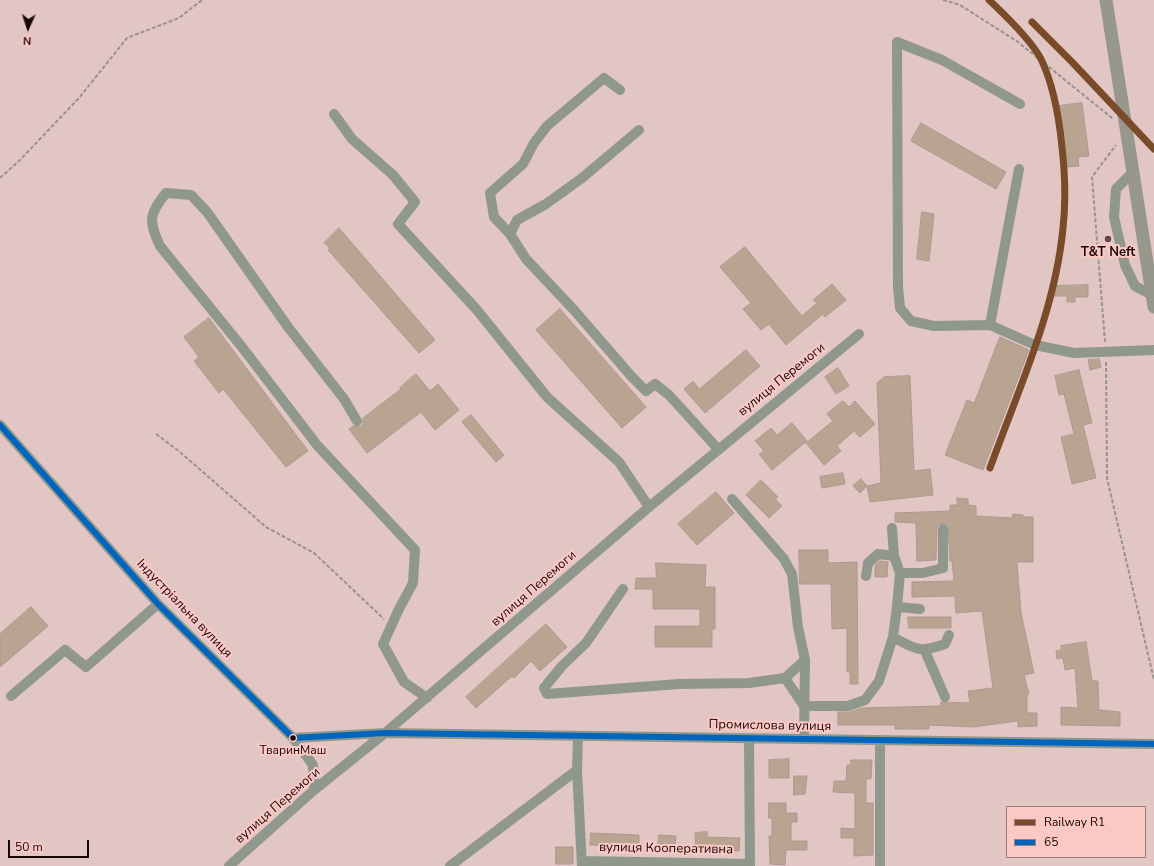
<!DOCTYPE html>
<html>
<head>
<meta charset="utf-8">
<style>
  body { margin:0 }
  #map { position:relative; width:1154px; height:866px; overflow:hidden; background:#e2c6c4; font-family:"Nunito Sans",sans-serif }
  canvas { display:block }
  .legend { position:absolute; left:1006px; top:806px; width:140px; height:52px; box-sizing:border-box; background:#fcc8c3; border:1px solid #a07b77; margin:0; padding:5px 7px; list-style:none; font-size:12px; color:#170706 }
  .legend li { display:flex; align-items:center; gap:8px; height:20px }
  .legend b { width:20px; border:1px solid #a07b77 }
  .north { position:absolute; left:8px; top:8px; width:40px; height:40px; -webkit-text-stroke:3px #fcc8c3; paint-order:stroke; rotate:183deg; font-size:11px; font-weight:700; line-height:16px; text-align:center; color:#170706 }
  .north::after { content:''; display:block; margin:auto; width:14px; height:18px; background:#170706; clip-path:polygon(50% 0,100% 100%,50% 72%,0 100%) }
  .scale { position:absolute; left:8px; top:840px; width:81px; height:18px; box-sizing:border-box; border:2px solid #170706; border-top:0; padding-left:5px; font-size:12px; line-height:14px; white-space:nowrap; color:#170706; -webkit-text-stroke:3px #fcc8c3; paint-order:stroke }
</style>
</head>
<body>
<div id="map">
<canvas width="1154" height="866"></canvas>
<ul class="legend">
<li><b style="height:5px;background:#7a4b2a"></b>Railway R1</li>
<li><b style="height:5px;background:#0065bd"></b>65</li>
</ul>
<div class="north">N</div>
<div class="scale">50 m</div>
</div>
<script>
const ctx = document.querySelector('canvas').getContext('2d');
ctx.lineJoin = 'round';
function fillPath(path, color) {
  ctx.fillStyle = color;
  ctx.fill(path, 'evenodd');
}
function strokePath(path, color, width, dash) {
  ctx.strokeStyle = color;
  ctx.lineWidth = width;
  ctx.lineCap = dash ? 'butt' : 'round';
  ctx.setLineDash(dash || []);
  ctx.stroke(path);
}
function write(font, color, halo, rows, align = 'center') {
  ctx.font = font + ' "Nunito Sans",sans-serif';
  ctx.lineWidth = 4;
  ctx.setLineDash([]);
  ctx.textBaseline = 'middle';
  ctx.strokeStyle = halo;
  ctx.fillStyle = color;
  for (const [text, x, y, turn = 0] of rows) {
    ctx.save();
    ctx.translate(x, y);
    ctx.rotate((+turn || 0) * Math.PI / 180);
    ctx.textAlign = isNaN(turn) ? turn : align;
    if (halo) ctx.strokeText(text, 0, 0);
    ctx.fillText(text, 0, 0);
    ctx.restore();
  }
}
const building = new Path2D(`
  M 1082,103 L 1089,156 L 1078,157 L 1079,166 L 1067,167 L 1059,106 Z
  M 921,123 L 1006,172 L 996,189 L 911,141 Z
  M 922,212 L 934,214 L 929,261 L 917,259 Z
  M 339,228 L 435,340 L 419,353 L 328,250 L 330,248 L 324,243 Z
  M 745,247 L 802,316 L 817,303 L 813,300 L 832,284 L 846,300 L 825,317 L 823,314 L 786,345 L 769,324 L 761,330 L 743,309 L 751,303 L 720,267 Z
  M 1088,285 L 1088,297 L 1075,297 L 1075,302 L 1067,302 L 1067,296 L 1053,296 L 1053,286 Z
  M 560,309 L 646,407 L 622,428 L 536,330 Z
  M 209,318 L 308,451 L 286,467 L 223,389 L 219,393 L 194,361 L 199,357 L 184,337 Z
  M 1000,337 L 1029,350 L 983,470 L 945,455 L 967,400 L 974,403 Z
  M 746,350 L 760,366 L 705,413 L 684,389 L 693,381 L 699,389 Z
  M 1099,359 L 1101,367 L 1090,370 L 1088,360 Z
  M 838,368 L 849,386 L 836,394 L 825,377 Z
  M 1079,370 L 1092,423 L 1083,425 L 1096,478 L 1072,484 L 1061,437 L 1074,434 L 1064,394 L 1059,395 L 1055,376 Z
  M 416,374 L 430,391 L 438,384 L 459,410 L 435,430 L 421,412 L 367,453 L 349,429 L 353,426 L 361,426 L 363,424 L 363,418 L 401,389 L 400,388 Z
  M 910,376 L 914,471 L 930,469 L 933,495 L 870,502 L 867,486 L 881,483 L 877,383 L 884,377 Z
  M 843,401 L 849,407 L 855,401 L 875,424 L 860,437 L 854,431 L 837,446 L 841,451 L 824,465 L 806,443 L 833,421 L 827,414 Z
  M 471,415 L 504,455 L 496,462 L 462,422 Z
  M 792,423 L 807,441 L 772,470 L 759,454 L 764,451 L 755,441 L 771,428 L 777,435 Z
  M 843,473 L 845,484 L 822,488 L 820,477 Z
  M 861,479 L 867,486 L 860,493 L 853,486 Z
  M 761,480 L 778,497 L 775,499 L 782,506 L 769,518 L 746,495 Z
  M 716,492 L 734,513 L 697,545 L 678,524 Z
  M 957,498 L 968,499 L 968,505 L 976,506 L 976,516 L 1012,518 L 1013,514 L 1023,515 L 1023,517 L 1033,517 L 1033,562 L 1017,562 L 1021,613 L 1034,673 L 1024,675 L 1029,694 L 1027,695 L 1027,713 L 1037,713 L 1037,726 L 1018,727 L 1018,721 L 973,727 L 929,725 L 929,729 L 895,729 L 895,725 L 838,725 L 838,712 L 850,712 L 862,708 L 940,706 L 941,702 L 970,703 L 968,691 L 993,688 L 982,611 L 956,613 L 955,596 L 912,597 L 912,582 L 954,581 L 952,561 L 950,561 L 948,525 L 943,523 L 937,526 L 936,560 L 917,561 L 916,523 L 895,522 L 895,513 L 950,511 L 950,505 L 957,505 Z
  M 799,550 L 828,550 L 828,563 L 857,562 L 858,684 L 850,684 L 850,672 L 847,672 L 847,628 L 832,629 L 831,584 L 800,584 Z
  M 880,561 L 888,562 L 887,577 L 875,577 L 875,565 Z
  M 656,563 L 706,565 L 705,587 L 715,587 L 715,629 L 712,629 L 712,647 L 655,647 L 655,626 L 700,626 L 700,609 L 653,609 L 653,589 L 635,589 L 636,578 L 656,578 Z
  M 31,607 L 48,626 L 0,667 L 0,634 Z
  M 908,617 L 951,617 L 951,628 L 909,628 Z
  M 546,624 L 567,647 L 540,671 L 531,661 L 514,678 L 512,676 L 476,708 L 466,697 Z
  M 1086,642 L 1092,681 L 1098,681 L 1099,710 L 1120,712 L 1120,726 L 1061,725 L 1061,707 L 1078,708 L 1075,668 L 1065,670 L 1063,658 L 1057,659 L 1056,651 L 1061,650 L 1061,646 Z
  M 789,759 L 789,778 L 769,778 L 769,760 Z
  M 851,760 L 872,760 L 871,779 L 866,779 L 866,803 L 873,803 L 873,855 L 854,856 L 854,838 L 841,838 L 841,828 L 855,829 L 855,793 L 833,792 L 834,781 L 846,781 L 847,765 L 851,765 Z
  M 794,776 L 807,776 L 805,794 L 794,795 Z
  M 769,803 L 786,803 L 786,813 L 797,813 L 797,822 L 791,822 L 791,841 L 807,841 L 807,850 L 786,850 L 785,865 L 770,864 L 769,836 L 772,836 L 772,818 L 769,818 Z
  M 707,832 L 707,837 L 740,838 L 739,851 L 696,850 L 695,833 Z
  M 591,833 L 639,835 L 639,847 L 590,845 Z
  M 659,835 L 676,836 L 675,848 L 658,847 Z
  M 556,847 L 573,847 L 573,864 L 556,864 Z`);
fillPath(building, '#b9a491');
strokePath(building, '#aa9a91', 1);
strokePath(new Path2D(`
  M 943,0 L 960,5 L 1018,42 L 1112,118
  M 0,178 L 20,160 L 79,98 L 127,38 L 179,18 L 202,0
  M 1105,342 L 1092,177 L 1116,145
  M 1106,362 L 1107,478 L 1154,680
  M 156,434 L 180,452 L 266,527 L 314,553 L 384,619`), '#99938d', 2, [4, 2]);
strokePath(new Path2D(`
  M 620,90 L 604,78 L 547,126 L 534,143 L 523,164 L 490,193 L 494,217 L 510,234 L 526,259 L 574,310 L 632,377 L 646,391 L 655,384 L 669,395 L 718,449
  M 334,114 L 352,139 L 393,175 L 415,202 L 398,224 L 477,310 L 547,397 L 619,462 L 649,507
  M 1019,169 L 990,325 L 1035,345 L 1074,353 L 1154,350
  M 1134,171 L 1116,189 L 1114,217 L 1125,265 L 1135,286 L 1152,295
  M 510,234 L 517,220 L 546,204 L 582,178 L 639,130
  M 990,325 L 934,326 L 911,321 L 900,308 L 898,287 L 897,42 L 942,60 L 1020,104
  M 357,421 L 344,399 L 288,327 L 207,212 L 191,195 L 166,193 C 148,215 149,222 160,246 L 242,347 L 317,445 L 415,550 L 413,583 L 399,609 L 383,644 L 404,682 L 427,698
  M 0,425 L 158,604 L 293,738 L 385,733 L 1154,744
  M 732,499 L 784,559 L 792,574 L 798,627 L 805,660 L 804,739
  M 900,573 L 923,573 L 943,568 L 943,529
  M 866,576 L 868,563 L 878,554 L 894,556
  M 623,589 L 586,643 L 562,666 L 544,688 L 547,694 L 679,684 L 749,683 L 785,678 L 805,660
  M 897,607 L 920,609
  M 893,637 C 917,650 919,653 945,644 L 949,635
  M 925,651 L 945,697
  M 785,678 L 804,706 L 848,706 L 865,700 L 879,681 L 893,637 L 897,607 L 900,573 L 894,556 L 892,528
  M 11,696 L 65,650 L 86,667 L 158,604
  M 578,736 L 577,770 L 582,866
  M 293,738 L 313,765 L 314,790
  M 749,738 L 750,866
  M 880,741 L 880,866
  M 582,861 L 750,864
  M 229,866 L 314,790 L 385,733 L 649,507 L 859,334
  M 450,866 L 577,770`), '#90978c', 10);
strokePath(new Path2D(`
  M 1106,0 L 1154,307`), '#97978c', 13);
strokePath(new Path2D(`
  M 0,425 L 158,604 L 293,738 L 385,733 L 1154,744`), '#0065bd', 6);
strokePath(new Path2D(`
  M 989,0 C 1005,15 1031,40 1041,59 C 1054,86 1059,117 1062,147 C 1065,174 1066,202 1063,228 C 1055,312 1018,390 990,468
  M 1032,22 L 1073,63 L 1154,149`), '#7a4b2a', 7);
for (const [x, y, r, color] of [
  [1108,239,4,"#5e4a48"],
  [293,738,3.5,"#170706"]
]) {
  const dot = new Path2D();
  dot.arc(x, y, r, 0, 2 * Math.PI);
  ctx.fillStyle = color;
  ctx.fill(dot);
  strokePath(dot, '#fcc8c3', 1.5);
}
write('12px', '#170706', '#fcc8c3', [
  ["ТваринМаш",293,751]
]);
write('bold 13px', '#170706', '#fcc8c3', [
  ["T&T Neft",1108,253]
]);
write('13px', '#170706', '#fcc8c3', [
  ["вулиця Перемоги",782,380,-39],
  ["вулиця Перемоги",534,589,-41],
  ["Індустріальна вулиця",184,609,46],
  ["Промислова вулиця",770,726,1],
  ["вулиця Перемоги",278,806,-41],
  ["вулиця Кооперативна",666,849,1]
]);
</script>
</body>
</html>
